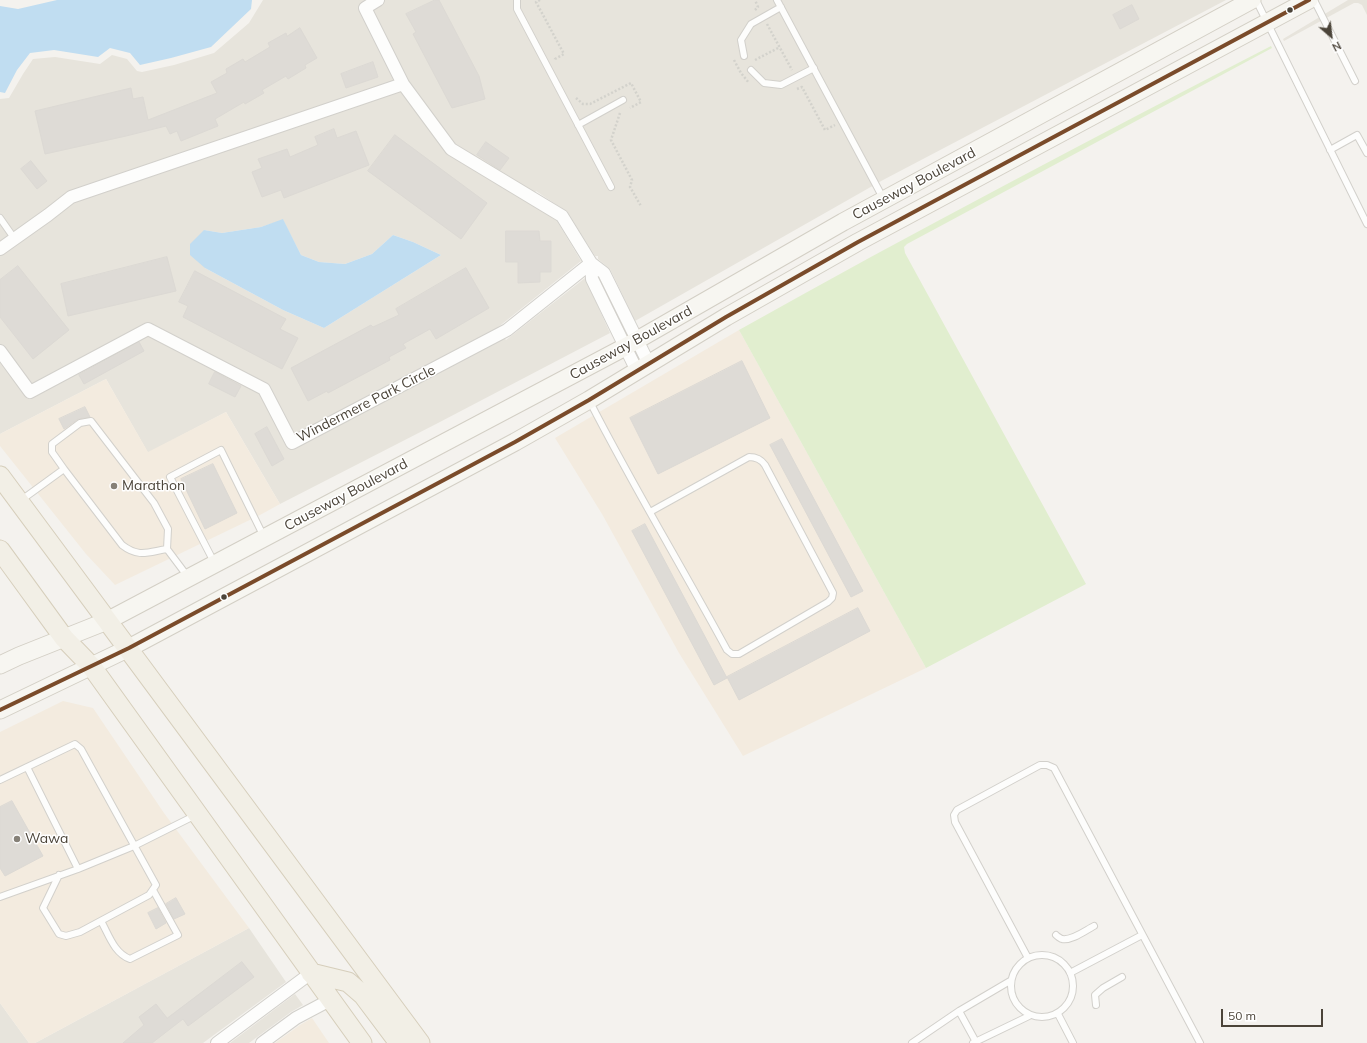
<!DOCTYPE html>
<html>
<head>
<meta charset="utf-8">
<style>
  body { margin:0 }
  #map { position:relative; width:1367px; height:1043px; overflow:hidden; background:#f4f2ee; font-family:Mulish,sans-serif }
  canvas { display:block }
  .north { position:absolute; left:1311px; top:16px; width:40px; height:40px; -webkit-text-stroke:3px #fff; paint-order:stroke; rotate:152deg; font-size:11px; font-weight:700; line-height:16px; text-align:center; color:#4b4439 }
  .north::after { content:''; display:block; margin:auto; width:14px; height:18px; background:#4b4439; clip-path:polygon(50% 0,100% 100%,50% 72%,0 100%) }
  .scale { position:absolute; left:1221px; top:1009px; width:102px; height:18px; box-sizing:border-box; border:2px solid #4b4439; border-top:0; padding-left:5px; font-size:12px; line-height:14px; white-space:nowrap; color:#4b4439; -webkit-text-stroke:3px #fff; paint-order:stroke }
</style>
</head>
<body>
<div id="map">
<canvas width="1367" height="1043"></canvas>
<div class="north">N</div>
<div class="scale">50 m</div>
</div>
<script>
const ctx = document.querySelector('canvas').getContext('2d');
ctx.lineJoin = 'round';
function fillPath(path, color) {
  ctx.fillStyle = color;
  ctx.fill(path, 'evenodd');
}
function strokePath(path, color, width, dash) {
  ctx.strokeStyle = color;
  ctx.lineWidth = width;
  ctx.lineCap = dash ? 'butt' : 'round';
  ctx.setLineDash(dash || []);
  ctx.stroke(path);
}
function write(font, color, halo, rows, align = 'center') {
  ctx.font = font + ' Mulish,sans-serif';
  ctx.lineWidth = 3;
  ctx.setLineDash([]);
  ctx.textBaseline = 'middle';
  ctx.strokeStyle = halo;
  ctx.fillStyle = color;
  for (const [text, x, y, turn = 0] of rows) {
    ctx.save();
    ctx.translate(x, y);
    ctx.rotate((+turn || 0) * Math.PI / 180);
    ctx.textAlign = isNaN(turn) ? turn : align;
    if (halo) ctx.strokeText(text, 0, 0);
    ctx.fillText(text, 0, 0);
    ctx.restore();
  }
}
fillPath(new Path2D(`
  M 263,0 L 1226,0 L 883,180 L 635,321 L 610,269 L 598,259 L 598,256 L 595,256 L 567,212 L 536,191 L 530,203 L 557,221 L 581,261 L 497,328 L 506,340 L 585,278 L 610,333 L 438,423 L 280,504 L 226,412 L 148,453 L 106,379 L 0,434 L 0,99 L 9,98 L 23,74 L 33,59 L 55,57 L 100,64 L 112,55 L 127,59 L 137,71 L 142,72 L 174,65 L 214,53 L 249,23 ZM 283,220 L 301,255 L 319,262 L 345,264 L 372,254 L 393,235 L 413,242 L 441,255 L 324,328 L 283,310 L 205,268 L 204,230 L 222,233 L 261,227 Z
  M 1348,0 L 1367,0 L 1367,15 L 1362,5 L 1358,3 L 1354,3 L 1284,41 L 1283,39 Z
  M 249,928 L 286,982 L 203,1043 L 35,1043 Z
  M 295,994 L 303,1005 L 291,1012 L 249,1043 L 230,1043 Z
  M 0,1003 L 29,1043 L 0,1043 Z`), '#e7e4dc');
fillPath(new Path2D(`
  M 739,330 L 926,668 L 743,756 L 679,653 L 602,514 L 555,438 Z
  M 106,379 L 148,452 L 226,412 L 280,504 L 260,515 L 115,585 L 86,554 L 0,446 L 0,434 Z
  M 63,701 L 93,708 L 164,813 L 249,928 L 35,1043 L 29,1043 L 0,1003 L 0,732 Z
  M 312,1018 L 329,1043 L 275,1043 L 300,1025 Z`), '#f3ebdf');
fillPath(new Path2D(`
  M 1271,46 L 1272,48 L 907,244 L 904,247 L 905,253 L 1086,584 L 926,668 L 739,330 C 915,231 1093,138 1271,46 Z`), '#e1eecf');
fillPath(new Path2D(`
  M 57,0 L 252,0 L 251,9 L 211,47 L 171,58 L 140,65 L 130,53 L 110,48 L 98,57 L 54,50 L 30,53 L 17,70 L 5,93 L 0,92 L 0,6 L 18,9 Z
  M 283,219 L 301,255 L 319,262 L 345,264 L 372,254 L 393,235 L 413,242 L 441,255 L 324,328 L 283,310 L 205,268 L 190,255 L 190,244 L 204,230 L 222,233 L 261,227 Z`), '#c0ddf1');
const building = new Path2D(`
  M 435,0 L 439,0 L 479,76 L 485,99 L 452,108 L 413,34 L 416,32 L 406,14 Z
  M 1132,5 L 1139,19 L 1120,29 L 1113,15 Z
  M 300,28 L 317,58 L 305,65 L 306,68 L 288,79 L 286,76 L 262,90 L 264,93 L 245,104 L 244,102 L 215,119 L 218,126 L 181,141 L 177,131 L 170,134 L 166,126 L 126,136 L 45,154 L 35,111 L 131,88 L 133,99 L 143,97 L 148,120 L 217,93 L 211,82 L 227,73 L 226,69 L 243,59 L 245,62 L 270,47 L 268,43 L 286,33 L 287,36 Z
  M 373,62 L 378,77 L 346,88 L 341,74 Z
  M 334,129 L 337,138 L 356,131 L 369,165 L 284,198 L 281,190 L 262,197 L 252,172 L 262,168 L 258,159 L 287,149 L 290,157 L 318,145 L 315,137 Z
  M 395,135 L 487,203 L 461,239 L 368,171 Z
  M 486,142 L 509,158 L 500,170 L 477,155 Z
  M 31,161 L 47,181 L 37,189 L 21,169 Z
  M 506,231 L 539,231 L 540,241 L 551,241 L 551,272 L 540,272 L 540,282 L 518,283 L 518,262 L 506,262 Z
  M 167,257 L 176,291 L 68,316 L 61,284 Z
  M 18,266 L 69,330 L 33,359 L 0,317 L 0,280 Z
  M 466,268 L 489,308 L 436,339 L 430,329 L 403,344 L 406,348 L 389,357 L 390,360 L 328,393 L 327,391 L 308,401 L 291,368 L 371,325 L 373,327 L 399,315 L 396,309 Z
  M 195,271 L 286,319 L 280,329 L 298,338 L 282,369 L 183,317 L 188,306 L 179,302 Z
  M 139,342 L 144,351 L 84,384 L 79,375 Z
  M 742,361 L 770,418 L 658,474 L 630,418 Z
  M 215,372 L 241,386 L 235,397 L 209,384 Z
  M 85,407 L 90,417 L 78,419 L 64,429 L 59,419 Z
  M 267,427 L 284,459 L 272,466 L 255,434 Z
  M 782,439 L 863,591 L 851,597 L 770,445 Z
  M 213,464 L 237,513 L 205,529 L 181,479 Z
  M 645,524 L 727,678 L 714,685 L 632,531 Z
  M 858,608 L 870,631 L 739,700 L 727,677 Z
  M 12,801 L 43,856 L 5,876 L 0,868 L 0,807 Z
  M 176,898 L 185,914 L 174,919 L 166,904 Z
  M 158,908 L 166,923 L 156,929 L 148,913 Z
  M 242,962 L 254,977 L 188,1026 L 183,1019 L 152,1043 L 123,1043 L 144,1025 L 139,1017 L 156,1004 L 167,1018 Z`);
fillPath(building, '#dedbd6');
strokePath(building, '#dcd9d4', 1);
const lane = new Path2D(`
  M 517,0 L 517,9 L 611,187
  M 777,0 L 883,198
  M 1256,0 L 1367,224
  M 1314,0 L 1355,81
  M 744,56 L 741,40 L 751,24 L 781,7
  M 751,70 L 764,83 L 781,85 L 814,68
  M 578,125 L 623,100
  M 1330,150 L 1357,135 L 1367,153
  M 0,218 L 14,238
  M 590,402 C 633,486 682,567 727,650 L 732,654 L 739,654 L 828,602 L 832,598 L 833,593 L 765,465 C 761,459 756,457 749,457 L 650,512
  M 64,469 L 52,452 L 52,444 L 80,423 L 91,421 L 154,503 L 168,529 L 167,549
  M 20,501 L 64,469 L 122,545 C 139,558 148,552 167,549 L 188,577
  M 215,564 L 170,477 L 221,450 L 264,537
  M 27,767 L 78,869
  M 0,780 L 75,744 L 81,749 L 156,885 L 149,895 L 80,932 L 66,936 L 59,934 L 43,908 L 59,875
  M 0,897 L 78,869 L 134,846 L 196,815
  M 101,921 C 109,935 114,953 130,959 L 178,935 L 153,890
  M 1056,935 C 1057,936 1061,939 1062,939 C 1072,941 1086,930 1094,926
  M1011 986a31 31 0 1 1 62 0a31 31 0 1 1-62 0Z
  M 1028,958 L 955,822 L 954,815 L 957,810 L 1040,765 L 1047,765 L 1054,768 L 1200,1043
  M 1070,973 L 1142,935
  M 1096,1005 L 1095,995 L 1103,988 L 1122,977
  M 959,1011 L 976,1042
  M 1058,1014 L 1073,1043
  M 912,1043 L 959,1011 L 1010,981
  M 973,1043 L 1029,1016`);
const street = new Path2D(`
  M 378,0 L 365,8 L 403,84 L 451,149 L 562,216 L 591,263 L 604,273 L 649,364
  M 0,249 L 48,215 L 71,197 L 403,84
  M 591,263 L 592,279 L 637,371
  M 0,351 L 30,392 L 148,329 L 264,389 L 292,443 L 507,330 L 591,263
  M 217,1043 L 311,973
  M 262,1043 L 296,1018 L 330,1000`);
const secondary = new Path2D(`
  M 0,665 L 19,656 L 107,621 L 625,347 L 843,222 L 1252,0
  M 0,710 L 129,648 L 515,442 L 589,400 L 726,317 L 858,242 L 1309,0`);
const primary = new Path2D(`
  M 0,476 L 420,1043
  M 0,550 L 64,638 L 92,667 L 362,1043
  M 311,973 L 348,982 L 363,995 L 399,1043`);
strokePath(lane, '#d2d0cb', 8);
strokePath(street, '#d2d0cb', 14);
strokePath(secondary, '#d3cfc5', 19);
strokePath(primary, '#d6cebb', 21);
strokePath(new Path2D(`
  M 540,0 L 536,2 L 564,54 L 555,59 L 555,60
  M 755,10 L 758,7 L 755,0
  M 767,24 L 792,70
  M 734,60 L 741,73 L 749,83
  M 755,60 L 780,47
  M 797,89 L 802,87 L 825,130 L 835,125
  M 576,98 L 583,104 L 590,104 L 631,83 L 641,102 L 630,108
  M 620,113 L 611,140 L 632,180 L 630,187 L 641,206`), '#d3d2cc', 2.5, [2, 2]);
strokePath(lane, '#fdfdfc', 6);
strokePath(street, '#fdfdfc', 12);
strokePath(secondary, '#f7f6f1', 17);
strokePath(primary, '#f2efe6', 19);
strokePath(new Path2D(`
  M 0,710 L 129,648 L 515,442 L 589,400 L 726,317 L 858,242 L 1309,0`), '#7a4b2a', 4);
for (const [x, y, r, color] of [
  [1290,10,3.5,"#4b4439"],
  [114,486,4,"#868178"],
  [224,597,3.5,"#4b4439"],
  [17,839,4,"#868178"]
]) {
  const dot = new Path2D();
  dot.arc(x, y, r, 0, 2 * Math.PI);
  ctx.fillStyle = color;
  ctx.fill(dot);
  strokePath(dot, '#fff', 1.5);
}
write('14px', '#4b4439', '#fff', [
  ["Causeway Boulevard",914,184,-28],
  ["Causeway Boulevard",631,343,-29],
  ["Windermere Park Circle",366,404,-27],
  ["Causeway Boulevard",346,495,-28]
]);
write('14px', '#4b4439', '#fff', [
  ["Marathon",122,486],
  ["Wawa",25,839]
], 'left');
</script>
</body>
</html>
